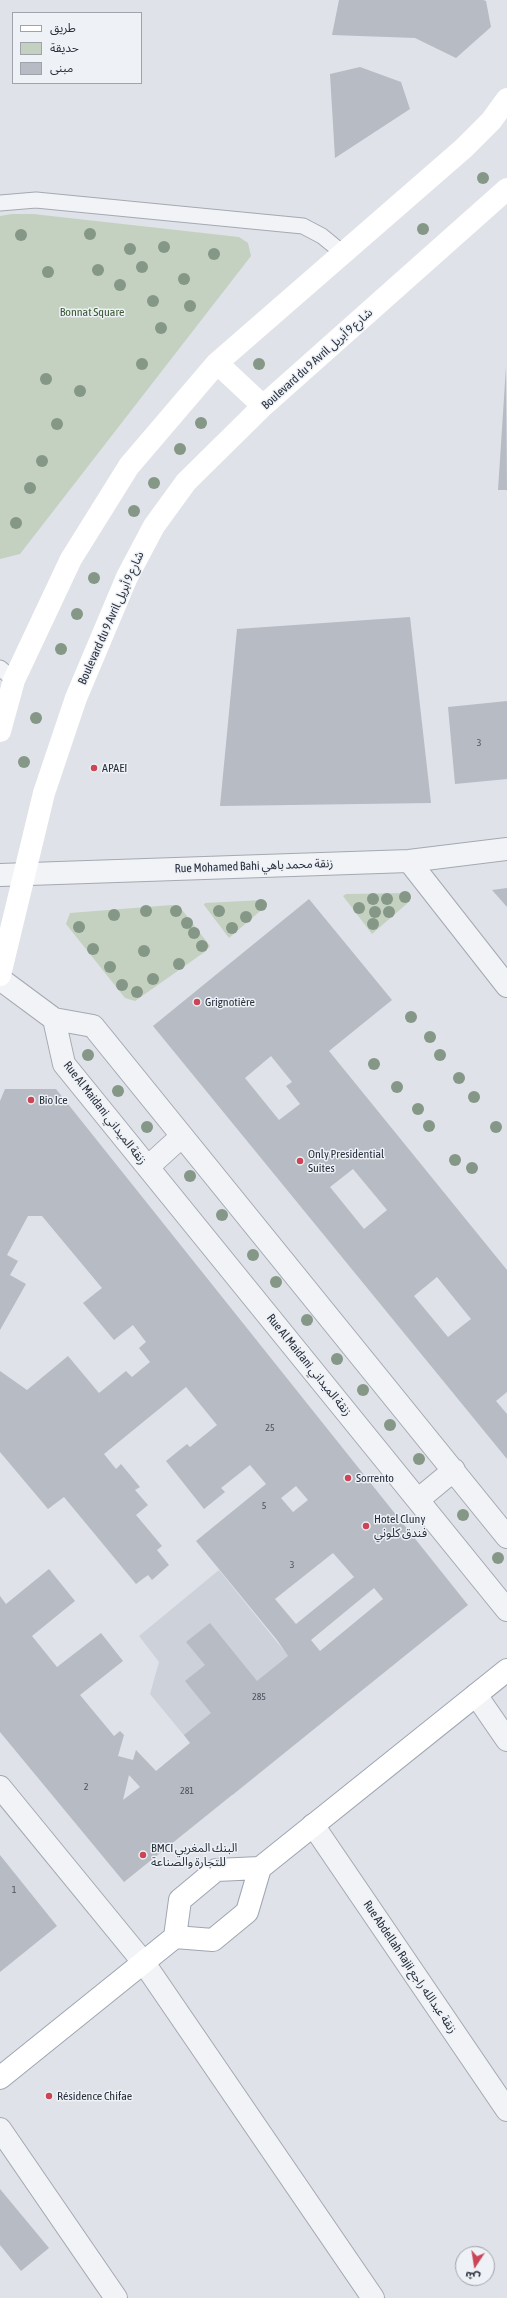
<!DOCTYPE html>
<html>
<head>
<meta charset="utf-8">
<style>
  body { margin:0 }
  #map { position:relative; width:507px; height:2298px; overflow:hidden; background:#dfe2e8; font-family:"Asap Condensed","Noto Sans Arabic",sans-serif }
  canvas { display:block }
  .legend { position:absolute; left:12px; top:12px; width:130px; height:72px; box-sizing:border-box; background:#eef1f5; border:1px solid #9fa4ac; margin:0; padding:5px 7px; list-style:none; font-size:12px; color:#28303e }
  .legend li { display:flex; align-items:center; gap:8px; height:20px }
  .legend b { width:20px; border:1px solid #9fa4ac }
  .north { position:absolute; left:455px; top:2246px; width:40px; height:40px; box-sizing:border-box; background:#eef1f5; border:1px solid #9fa4ac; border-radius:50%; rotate:192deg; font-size:11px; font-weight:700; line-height:16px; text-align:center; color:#28303e }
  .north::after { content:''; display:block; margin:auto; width:14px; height:18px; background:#cb4557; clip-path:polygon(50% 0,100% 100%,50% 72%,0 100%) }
</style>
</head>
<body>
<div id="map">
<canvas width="507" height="2298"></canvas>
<ul class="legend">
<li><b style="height:5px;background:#fff"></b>طريق</li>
<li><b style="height:11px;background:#c4d1c0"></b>حديقة</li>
<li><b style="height:11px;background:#b6bbc4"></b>مبنى</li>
</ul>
<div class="north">ش</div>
</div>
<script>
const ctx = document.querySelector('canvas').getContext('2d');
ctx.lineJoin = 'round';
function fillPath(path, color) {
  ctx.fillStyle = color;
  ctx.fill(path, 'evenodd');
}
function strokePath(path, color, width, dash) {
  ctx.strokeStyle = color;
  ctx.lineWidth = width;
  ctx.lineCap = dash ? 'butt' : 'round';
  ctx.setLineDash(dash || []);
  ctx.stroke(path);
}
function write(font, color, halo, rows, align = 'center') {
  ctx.font = font + ' "Asap Condensed","Noto Sans Arabic",sans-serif';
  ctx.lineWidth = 3;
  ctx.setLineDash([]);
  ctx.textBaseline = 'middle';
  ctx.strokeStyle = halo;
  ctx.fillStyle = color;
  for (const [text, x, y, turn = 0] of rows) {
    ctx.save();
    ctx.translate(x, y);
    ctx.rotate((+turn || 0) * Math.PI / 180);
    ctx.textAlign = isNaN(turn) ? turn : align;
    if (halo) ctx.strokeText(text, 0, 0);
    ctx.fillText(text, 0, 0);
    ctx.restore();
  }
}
fillPath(new Path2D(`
  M 219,1570 L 334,1713 L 233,1795 L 150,1694 L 159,1662 L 139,1636 Z`), '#cdd1da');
fillPath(new Path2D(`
  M 12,214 L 33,214 L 239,237 L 248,243 L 251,256 L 20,554 L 0,559 L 0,216 Z
  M 407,893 L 410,894 L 410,901 L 372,934 L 343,896 L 346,894 Z
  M 263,900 L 267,903 L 266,906 L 229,938 L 204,905 L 205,903 Z
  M 172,905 L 183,911 L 210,946 L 206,951 L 135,1001 L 125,998 L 66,924 L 70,913 Z`), '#c4d1c0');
fillPath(new Path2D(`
  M 339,0 L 483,0 L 486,1 L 491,27 L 456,58 L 415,38 L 332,35 Z
  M 360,67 L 401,82 L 410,109 L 335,158 L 330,74 Z
  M 506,367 L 507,490 L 498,490 Z
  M 410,617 L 431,803 L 220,806 L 237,629 Z
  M 507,701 L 507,779 L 455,784 L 448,707 Z
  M 507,888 L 507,907 L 492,890 Z
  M 309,899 L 392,1000 L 329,1051 L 507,1270 L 507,1392 L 496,1401 L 507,1414 L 507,1459 L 153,1026 ZM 271,1056 L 292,1082 L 286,1086 L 300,1104 L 279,1120 L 245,1078 ZM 353,1169 L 387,1210 L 364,1229 L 330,1187 ZM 437,1277 L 471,1319 L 448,1337 L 414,1296 Z
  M 5,1089 L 56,1089 L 468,1605 L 124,1882 L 0,1732 L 0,1596 L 6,1604 L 49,1569 L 75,1601 L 32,1636 L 57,1667 L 101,1633 L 123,1661 L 80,1695 L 114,1736 L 120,1731 L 124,1735 L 118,1756 L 133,1760 L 136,1750 L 156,1771 L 190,1743 L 184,1735 L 211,1713 L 185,1681 L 205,1665 L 186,1642 L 210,1623 L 257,1681 L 288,1656 L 277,1640 L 196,1541 L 266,1484 L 250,1465 L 221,1488 L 225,1492 L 204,1509 L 166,1461 L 187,1444 L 190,1447 L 217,1425 L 186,1387 L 104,1454 L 116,1469 L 121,1464 L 140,1487 L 135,1490 L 148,1505 L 136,1515 L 162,1546 L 157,1550 L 169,1565 L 152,1580 L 148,1575 L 136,1584 L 64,1497 L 48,1509 L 0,1452 L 0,1371 L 27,1390 L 68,1356 L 99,1393 L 126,1371 L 132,1377 L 150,1362 L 139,1348 L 146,1342 L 133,1325 L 114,1340 L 83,1303 L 102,1288 L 42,1216 L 28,1216 L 7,1255 L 18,1261 L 10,1275 L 26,1284 L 0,1330 L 0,1101 ZM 296,1486 L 308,1500 L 293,1512 L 281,1498 ZM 333,1553 L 354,1577 L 296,1624 L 275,1599 ZM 374,1588 L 383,1599 L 320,1651 L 311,1640 ZM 129,1775 L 140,1787 L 123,1800 Z
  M 0,1855 L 57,1926 L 0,1972 Z
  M 0,2189 L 49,2248 L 21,2271 L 0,2245 Z`), '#b6bbc4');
const lane = new Path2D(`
  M 0,203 L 36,200 L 303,226 L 322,236 L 344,254
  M 0,668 L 14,680`);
const street = new Path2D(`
  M 409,861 L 507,986
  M 0,875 L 409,861 L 507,849
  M 0,979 L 54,1019 L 93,1026 L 507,1537
  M 54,1019 L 64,1064 L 507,1610
  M 148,1167 L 182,1136
  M 419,1499 L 454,1470
  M 476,1695 L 507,1740
  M 0,1787 L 144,1963 L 373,2298
  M 313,1825 L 507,2110
  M 0,2129 L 116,2298`);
const primary = new Path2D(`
  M 175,1937 L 213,1940 L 247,1912 L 260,1868 L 507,1670
  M 0,2078 L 175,1937 L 180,1900 L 216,1870 L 260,1868`);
strokePath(lane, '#a4a9b2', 17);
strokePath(street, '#a4a9b2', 24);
strokePath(primary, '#9ea6b3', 24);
strokePath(lane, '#f1f3f6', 15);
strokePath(street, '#f1f3f6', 22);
strokePath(new Path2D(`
  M 217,363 L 263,406
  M 0,731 L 14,680 L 71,559 L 129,466 L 217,363 L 464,148 L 491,121 L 507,99
  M 0,975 L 44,793 L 76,698 L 127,577 L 154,526 L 186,482 L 263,406 L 507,189`), '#fff', 22);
strokePath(primary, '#fff', 22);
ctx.fillStyle = '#859786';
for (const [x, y] of [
  [483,178],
  [423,229],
  [90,234],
  [21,235],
  [164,247],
  [130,249],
  [214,254],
  [142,267],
  [98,270],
  [48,272],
  [184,279],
  [120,285],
  [153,301],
  [190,306],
  [161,328],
  [142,364],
  [259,364],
  [46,379],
  [80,391],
  [201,423],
  [57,424],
  [180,449],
  [42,461],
  [154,483],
  [30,488],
  [134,511],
  [16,523],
  [94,578],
  [77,614],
  [61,649],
  [36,718],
  [24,762],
  [405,897],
  [373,899],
  [387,899],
  [261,905],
  [359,908],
  [146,911],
  [176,911],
  [219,911],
  [375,912],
  [389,912],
  [114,915],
  [246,917],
  [187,923],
  [373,924],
  [79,927],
  [232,928],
  [194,933],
  [202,946],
  [93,949],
  [144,951],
  [179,964],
  [110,967],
  [153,979],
  [122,985],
  [137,992],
  [411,1017],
  [430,1037],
  [88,1055],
  [440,1055],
  [374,1064],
  [459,1078],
  [397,1087],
  [118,1091],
  [474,1097],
  [418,1109],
  [429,1126],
  [147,1127],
  [496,1127],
  [455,1160],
  [472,1168],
  [190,1176],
  [222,1215],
  [253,1255],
  [276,1282],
  [307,1320],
  [337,1359],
  [363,1390],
  [390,1425],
  [419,1459],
  [463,1515],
  [498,1558]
]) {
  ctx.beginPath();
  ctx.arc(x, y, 6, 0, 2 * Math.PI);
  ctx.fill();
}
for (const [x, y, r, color] of [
  [94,768,4,"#cb4557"],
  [197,1002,4,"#cb4557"],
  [31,1100,4,"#cb4557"],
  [300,1161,4,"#cb4557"],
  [348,1478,4,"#cb4557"],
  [366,1526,4,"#cb4557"],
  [143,1855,4,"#cb4557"],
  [49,2096,4,"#cb4557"]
]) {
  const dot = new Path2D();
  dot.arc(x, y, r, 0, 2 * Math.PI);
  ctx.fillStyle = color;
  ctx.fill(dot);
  strokePath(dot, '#eef1f5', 1.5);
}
write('10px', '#4c5360', null, [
  ["3",479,743],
  ["25",270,1428],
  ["5",264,1506],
  ["3",292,1565],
  ["285",259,1697],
  ["2",86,1787],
  ["281",187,1791],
  ["1",14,1890]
]);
write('12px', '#3c5a36', '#eef1f5', [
  ["Bonnat Square",92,312]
]);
write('12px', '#28303e', '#eef1f5', [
  ["Boulevard du 9 Avril شارع 9 أبريل",317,359,-42],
  ["Boulevard du 9 Avril شارع 9 أبريل",111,618,-66],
  ["Rue Mohamed Bahi زنقة محمد باهي",254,866,-2],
  ["Rue Al Maidani زنقة الميداني",105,1113,52],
  ["Rue Al Maidani زنقة الميداني",309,1365,51],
  ["Rue Abdellah Rajii زنقة عبدالله راجع",410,1967,56]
]);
write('12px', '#28303e', '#eef1f5', [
  ["APAEI",102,768],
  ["Grignotière",205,1002],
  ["Bio Ice",39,1100],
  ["Only Presidential",308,1154],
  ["Suites",308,1168],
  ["Sorrento",356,1478],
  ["Hotel Cluny",374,1519],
  ["فندق كلوني",374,1533],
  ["BMCI البنك المغربي",151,1848],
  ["للتجارة والصناعة",151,1862],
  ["Résidence Chifae",57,2096]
], 'left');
</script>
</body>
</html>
